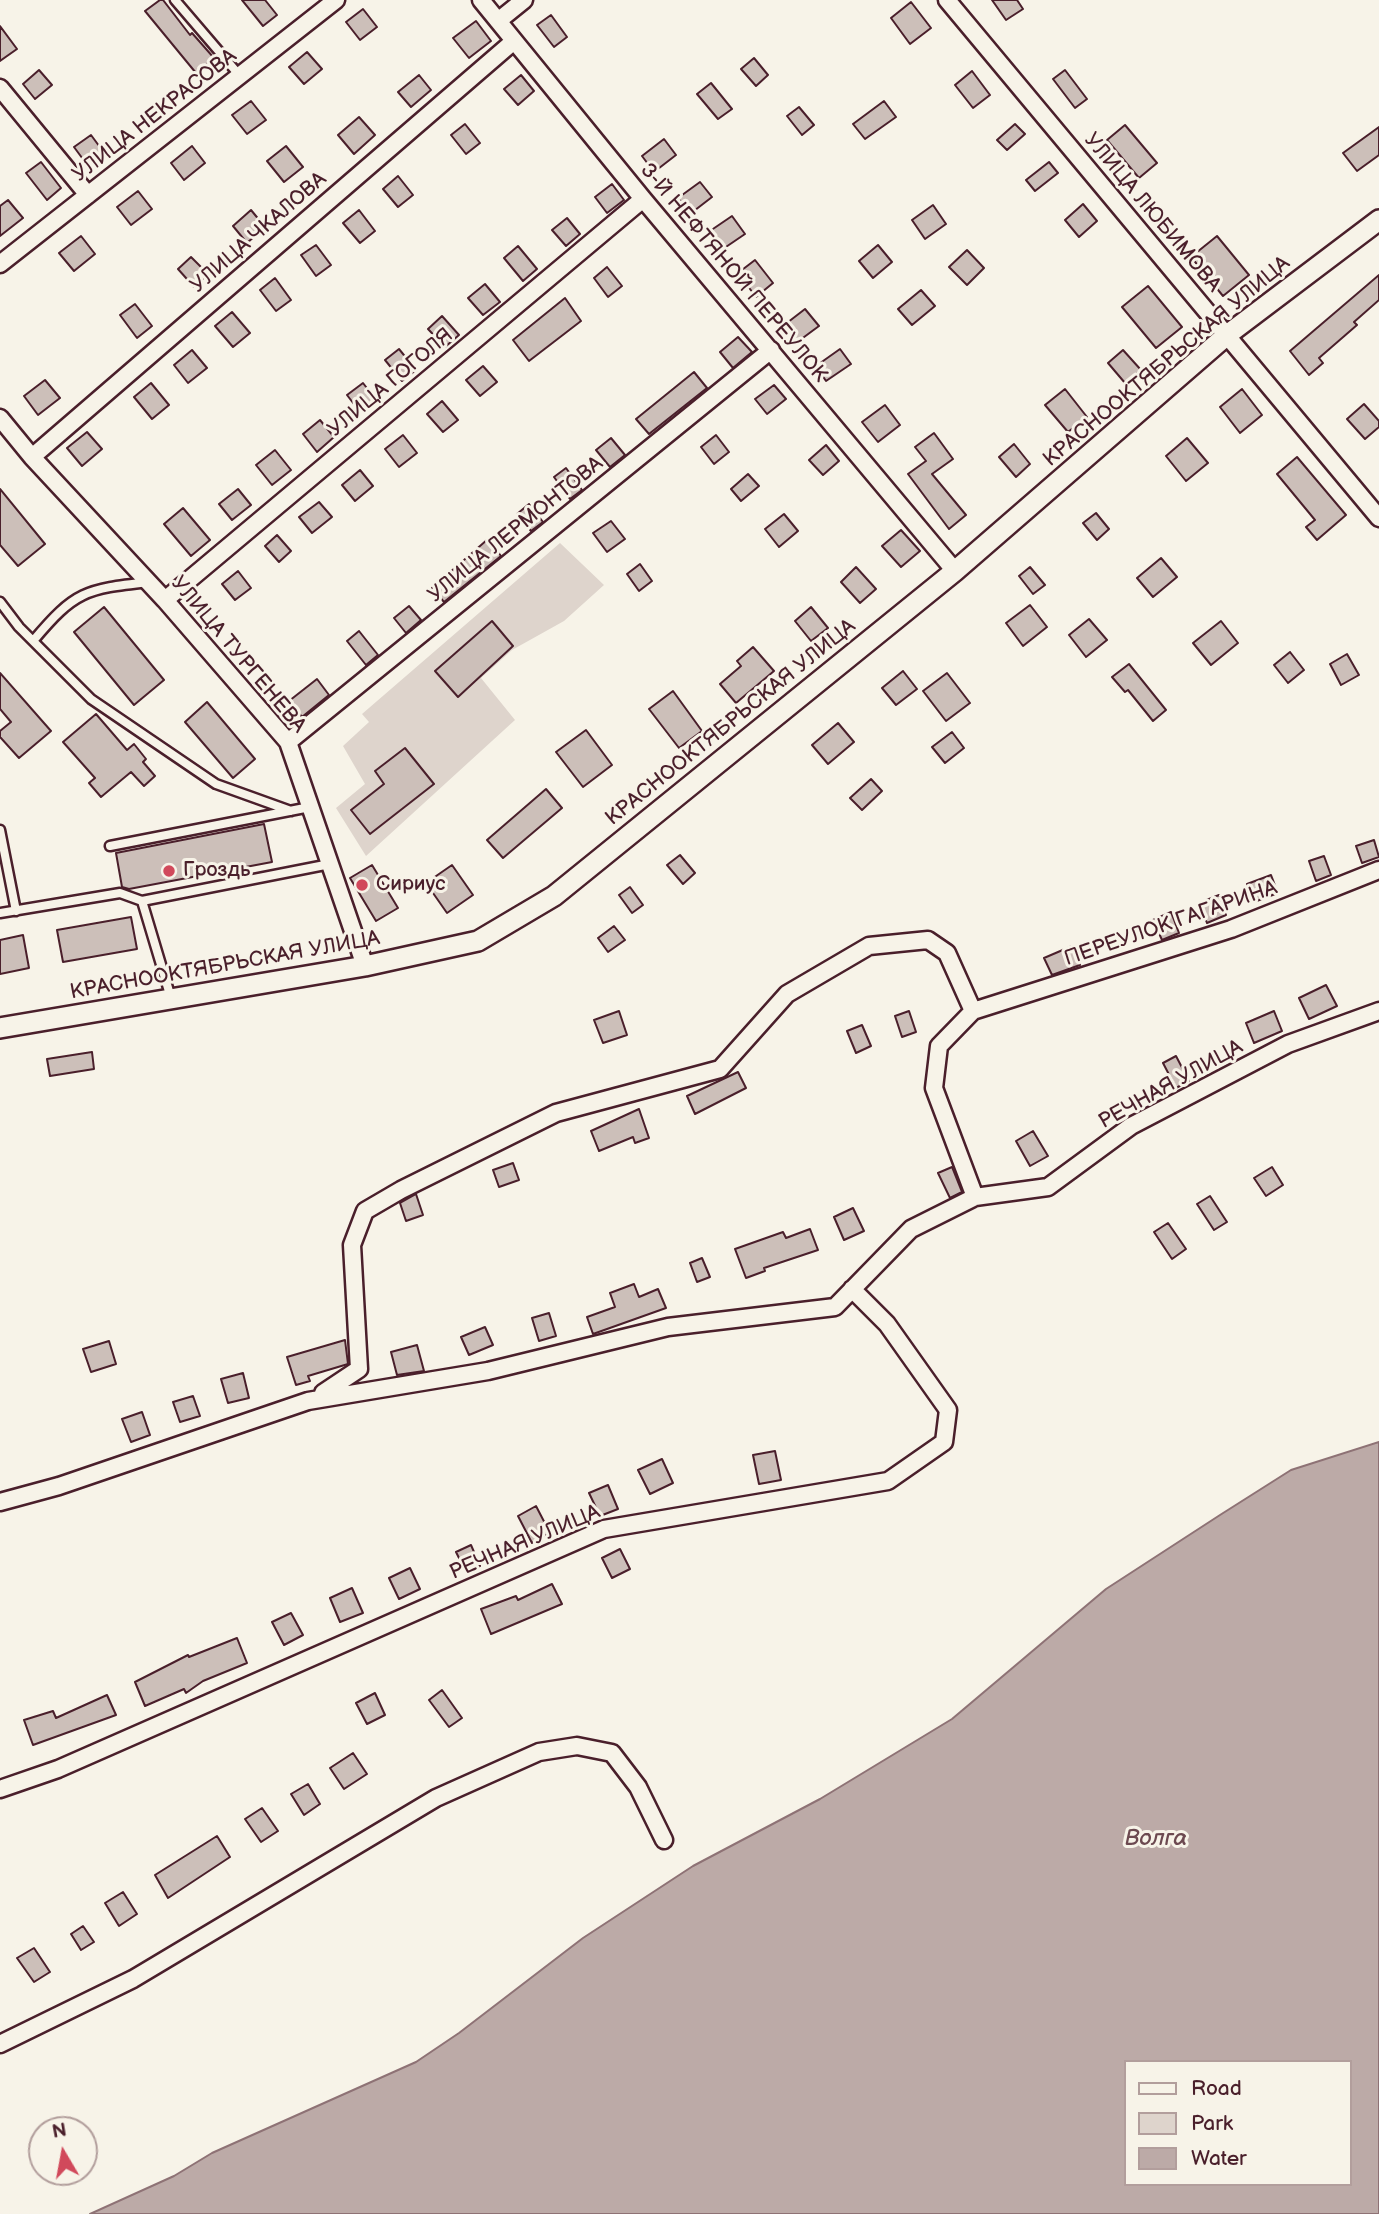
<!DOCTYPE html>
<html>
<head>
<meta charset="utf-8">
<style>
  body { margin:0 }
  #map { position:relative; width:1379px; height:2214px; overflow:hidden; background:#f7f3e8; font-family:"Balsamiq Sans",sans-serif }
  canvas { display:block }
  .legend { position:absolute; left:1124px; top:2060px; width:228px; height:126px; box-sizing:border-box; background:#f7f3e8; border:2px solid #b29e9c; margin:0; padding:9px 12px; list-style:none; font-size:21px; color:#4a1f2b }
  .legend li { display:flex; align-items:center; gap:14px; height:35px }
  .legend b { width:35px; border:2px solid #b29e9c }
  .north { position:absolute; left:28px; top:2116px; width:70px; height:70px; box-sizing:border-box; background:#f7f3e8; border:2px solid #b29e9c; border-radius:50%; rotate:350deg; font-size:19px; font-weight:700; line-height:28px; text-align:center; color:#4a1f2b }
  .north::after { content:''; display:block; margin:auto; width:24px; height:32px; background:#d1495b; clip-path:polygon(50% 0,100% 100%,50% 72%,0 100%) }
</style>
</head>
<body>
<div id="map">
<canvas width="1379" height="2214"></canvas>
<ul class="legend">
<li><b style="height:9px;background:#f7f3e8"></b>Road</li>
<li><b style="height:19px;background:#ded4cc"></b>Park</li>
<li><b style="height:19px;background:#bcaaa7"></b>Water</li>
</ul>
<div class="north">N</div>
</div>
<script>
const ctx = document.querySelector('canvas').getContext('2d');
ctx.lineJoin = 'round';
function fillPath(path, color) {
  ctx.fillStyle = color;
  ctx.fill(path, 'evenodd');
}
function strokePath(path, color, width, dash) {
  ctx.strokeStyle = color;
  ctx.lineWidth = width;
  ctx.lineCap = dash ? 'butt' : 'round';
  ctx.setLineDash(dash || []);
  ctx.stroke(path);
}
function write(font, color, halo, rows, align = 'center') {
  ctx.font = font + ' "Balsamiq Sans",sans-serif';
  ctx.lineWidth = 6;
  ctx.setLineDash([]);
  ctx.textBaseline = 'middle';
  ctx.strokeStyle = halo;
  ctx.fillStyle = color;
  for (const [text, x, y, turn = 0] of rows) {
    ctx.save();
    ctx.translate(x, y);
    ctx.rotate((+turn || 0) * Math.PI / 180);
    ctx.textAlign = isNaN(turn) ? turn : align;
    if (halo) ctx.strokeText(text, 0, 0);
    ctx.fillText(text, 0, 0);
    ctx.restore();
  }
}
fillPath(new Path2D(`
  M 560,543 L 604,585 L 564,621 L 512,650 L 481,678 L 515,720 L 366,856 L 336,808 L 365,784 L 343,746 L 369,722 L 362,714 Z`), '#ded4cc');
const water = new Path2D(`
  M 1379,1442 L 1379,2214 L 90,2214 L 174,2176 L 212,2153 L 416,2062 L 459,2033 L 583,1938 L 693,1866 L 820,1799 L 952,1719 L 1106,1589 L 1220,1515 L 1291,1470 ZM 1125,2062 L 1349,2062 L 1349,2184 L 1125,2184 Z`);
fillPath(water, '#bcaaa7');
strokePath(water, '#8e7275', 2);
const building = new Path2D(`
  M 160,0 L 163,0 L 190,35 L 192,33 L 214,58 L 196,73 L 145,11 Z
  M 242,0 L 265,0 L 277,15 L 263,26 Z
  M 992,0 L 1017,0 L 1023,9 L 1006,20 Z
  M 911,2 L 931,28 L 910,44 L 891,18 Z
  M 363,9 L 377,27 L 360,40 L 346,22 Z
  M 551,15 L 567,37 L 554,47 L 537,25 Z
  M 476,21 L 491,41 L 469,58 L 453,38 Z
  M 0,26 L 17,49 L 0,61 Z
  M 307,52 L 322,69 L 304,84 L 289,67 Z
  M 754,58 L 768,75 L 756,86 L 741,69 Z
  M 39,70 L 52,85 L 35,99 L 23,84 Z
  M 1065,70 L 1087,99 L 1075,108 L 1053,79 Z
  M 972,71 L 990,95 L 973,108 L 955,85 Z
  M 419,75 L 431,90 L 411,107 L 398,92 Z
  M 521,75 L 534,91 L 518,105 L 504,89 Z
  M 711,83 L 732,109 L 718,119 L 697,94 Z
  M 251,101 L 266,120 L 247,134 L 232,115 Z
  M 884,101 L 896,117 L 865,139 L 853,124 Z
  M 799,107 L 814,125 L 802,135 L 787,116 Z
  M 359,117 L 375,135 L 354,154 L 338,135 Z
  M 465,124 L 480,143 L 466,154 L 451,135 Z
  M 1015,124 L 1025,134 L 1007,150 L 997,140 Z
  M 1125,125 L 1157,163 L 1139,178 L 1107,140 Z
  M 1379,127 L 1379,155 L 1357,171 L 1343,153 Z
  M 91,135 L 105,154 L 88,166 L 74,147 Z
  M 664,139 L 676,155 L 654,172 L 642,156 Z
  M 192,146 L 205,163 L 184,180 L 171,163 Z
  M 286,146 L 303,167 L 284,182 L 267,161 Z
  M 41,162 L 61,188 L 47,200 L 26,173 Z
  M 1049,162 L 1058,173 L 1035,191 L 1026,180 Z
  M 398,176 L 413,195 L 398,207 L 383,189 Z
  M 700,182 L 712,197 L 690,214 L 678,198 Z
  M 612,184 L 624,200 L 607,213 L 595,197 Z
  M 138,191 L 152,209 L 131,225 L 117,207 Z
  M 8,200 L 23,218 L 0,236 L 0,206 Z
  M 1083,204 L 1097,221 L 1079,237 L 1065,220 Z
  M 933,205 L 946,224 L 925,239 L 912,220 Z
  M 251,210 L 265,227 L 247,243 L 233,226 Z
  M 359,210 L 375,231 L 360,243 L 343,223 Z
  M 732,216 L 745,234 L 720,251 L 707,233 Z
  M 567,218 L 580,234 L 566,246 L 552,230 Z
  M 81,236 L 95,254 L 74,271 L 59,253 Z
  M 1217,236 L 1249,275 L 1223,296 L 1191,257 Z
  M 316,245 L 331,265 L 316,276 L 301,255 Z
  M 878,245 L 892,262 L 873,278 L 859,261 Z
  M 518,246 L 537,269 L 523,281 L 504,258 Z
  M 967,250 L 984,268 L 967,285 L 949,267 Z
  M 191,257 L 208,274 L 194,287 L 178,269 Z
  M 755,260 L 773,283 L 756,297 L 738,273 Z
  M 607,267 L 622,286 L 608,297 L 594,278 Z
  M 1379,275 L 1379,300 L 1354,322 L 1357,325 L 1319,358 L 1323,363 L 1309,375 L 1290,351 Z
  M 275,278 L 291,300 L 276,311 L 260,290 Z
  M 485,284 L 500,302 L 483,315 L 468,298 Z
  M 1148,286 L 1182,327 L 1156,348 L 1122,307 Z
  M 921,290 L 935,306 L 912,325 L 898,309 Z
  M 565,298 L 581,321 L 529,361 L 513,340 Z
  M 135,304 L 152,326 L 137,338 L 120,315 Z
  M 805,309 L 819,326 L 796,343 L 783,326 Z
  M 232,312 L 250,333 L 233,347 L 215,326 Z
  M 442,316 L 459,335 L 445,347 L 428,329 Z
  M 738,337 L 752,352 L 733,368 L 720,352 Z
  M 399,349 L 416,370 L 402,381 L 385,360 Z
  M 840,349 L 851,364 L 826,381 L 816,366 Z
  M 192,350 L 207,368 L 188,383 L 174,365 Z
  M 1123,350 L 1141,370 L 1125,383 L 1108,363 Z
  M 483,366 L 497,382 L 480,396 L 466,380 Z
  M 694,372 L 707,388 L 649,434 L 636,419 Z
  M 45,380 L 60,398 L 38,415 L 24,396 Z
  M 151,383 L 169,405 L 152,419 L 134,397 Z
  M 363,383 L 376,400 L 360,412 L 347,395 Z
  M 774,385 L 786,399 L 767,414 L 755,399 Z
  M 1065,389 L 1087,417 L 1068,432 L 1045,405 Z
  M 1242,389 L 1262,415 L 1240,433 L 1220,407 Z
  M 442,401 L 458,420 L 443,432 L 427,414 Z
  M 1364,404 L 1379,421 L 1379,427 L 1365,439 L 1347,419 Z
  M 885,405 L 900,425 L 878,442 L 862,422 Z
  M 320,420 L 334,437 L 317,452 L 303,434 Z
  M 87,432 L 102,449 L 82,466 L 67,448 Z
  M 934,433 L 953,459 L 932,474 L 966,515 L 949,529 L 908,474 L 926,461 L 915,447 Z
  M 403,435 L 417,453 L 399,467 L 385,449 Z
  M 716,435 L 729,452 L 714,464 L 701,447 Z
  M 611,438 L 625,455 L 610,467 L 596,450 Z
  M 1187,438 L 1208,463 L 1186,481 L 1166,456 Z
  M 1014,444 L 1030,464 L 1016,477 L 999,457 Z
  M 826,445 L 839,461 L 823,475 L 809,460 Z
  M 275,450 L 291,470 L 272,485 L 256,465 Z
  M 1297,457 L 1346,515 L 1317,540 L 1306,527 L 1315,520 L 1277,474 Z
  M 566,468 L 582,490 L 570,499 L 554,477 Z
  M 360,470 L 373,486 L 355,501 L 342,485 Z
  M 748,474 L 759,486 L 741,501 L 731,489 Z
  M 0,489 L 45,544 L 18,566 L 0,545 Z
  M 238,489 L 251,505 L 232,520 L 219,504 Z
  M 319,502 L 332,517 L 312,533 L 299,517 Z
  M 529,504 L 543,522 L 531,531 L 517,514 Z
  M 183,508 L 210,540 L 191,556 L 164,524 Z
  M 1096,513 L 1109,529 L 1097,540 L 1083,523 Z
  M 784,514 L 798,531 L 779,547 L 765,529 Z
  M 611,521 L 625,539 L 607,552 L 593,533 Z
  M 901,530 L 920,551 L 901,567 L 882,546 Z
  M 277,535 L 291,551 L 279,562 L 265,546 Z
  M 488,539 L 501,556 L 444,602 L 432,588 Z
  M 1161,558 L 1177,577 L 1153,597 L 1137,578 Z
  M 640,564 L 652,581 L 639,591 L 627,574 Z
  M 856,567 L 876,589 L 860,603 L 841,582 Z
  M 1030,567 L 1045,585 L 1033,594 L 1019,576 Z
  M 238,571 L 251,588 L 235,600 L 222,584 Z
  M 1030,605 L 1047,627 L 1023,646 L 1006,623 Z
  M 409,606 L 421,620 L 406,633 L 394,618 Z
  M 104,607 L 164,680 L 134,705 L 74,632 Z
  M 811,607 L 828,628 L 811,641 L 795,621 Z
  M 1089,619 L 1107,640 L 1086,657 L 1069,635 Z
  M 492,621 L 513,646 L 458,697 L 435,671 Z
  M 1221,621 L 1238,643 L 1211,665 L 1193,643 Z
  M 359,631 L 378,655 L 366,665 L 347,641 Z
  M 753,647 L 774,671 L 736,703 L 720,684 L 741,666 L 737,661 Z
  M 1290,652 L 1304,670 L 1288,683 L 1274,665 Z
  M 1347,654 L 1359,675 L 1341,685 L 1330,664 Z
  M 1129,664 L 1166,710 L 1153,721 L 1128,690 L 1125,692 L 1112,677 Z
  M 903,671 L 917,689 L 896,705 L 882,688 Z
  M 0,673 L 51,731 L 19,758 L 0,737 L 0,731 L 11,722 L 0,709 Z
  M 947,673 L 970,703 L 946,721 L 923,691 Z
  M 317,679 L 329,695 L 302,717 L 289,701 Z
  M 673,691 L 702,731 L 679,748 L 649,709 Z
  M 207,702 L 255,759 L 233,778 L 185,722 Z
  M 96,714 L 127,750 L 134,744 L 146,759 L 143,762 L 155,776 L 144,786 L 131,772 L 101,797 L 89,783 L 95,778 L 63,742 Z
  M 838,723 L 854,742 L 828,764 L 812,745 Z
  M 586,730 L 612,765 L 583,787 L 556,752 Z
  M 952,732 L 964,748 L 945,763 L 932,747 Z
  M 405,748 L 434,784 L 370,834 L 351,810 L 384,784 L 375,771 Z
  M 871,779 L 882,791 L 862,810 L 850,798 Z
  M 546,789 L 562,808 L 503,858 L 487,840 Z
  M 264,824 L 272,862 L 129,889 L 122,887 L 116,853 Z
  M 1374,840 L 1379,857 L 1362,863 L 1356,846 Z
  M 680,855 L 695,873 L 683,884 L 667,865 Z
  M 1324,856 L 1331,875 L 1316,881 L 1309,861 Z
  M 372,865 L 398,908 L 376,921 L 350,878 Z
  M 452,865 L 473,895 L 447,913 L 426,883 Z
  M 1271,875 L 1278,893 L 1254,902 L 1247,884 Z
  M 630,887 L 643,905 L 632,913 L 619,895 Z
  M 1219,895 L 1226,915 L 1207,923 L 1199,903 Z
  M 1171,912 L 1179,933 L 1162,940 L 1153,920 Z
  M 131,917 L 137,949 L 63,962 L 57,930 Z
  M 614,926 L 625,940 L 608,952 L 598,938 Z
  M 23,935 L 29,968 L 0,974 L 0,940 Z
  M 1072,946 L 1080,965 L 1052,975 L 1044,958 Z
  M 1326,985 L 1337,1006 L 1309,1019 L 1299,998 Z
  M 619,1011 L 627,1035 L 603,1043 L 594,1020 Z
  M 909,1011 L 916,1032 L 902,1037 L 895,1016 Z
  M 1274,1011 L 1282,1031 L 1254,1043 L 1246,1023 Z
  M 862,1025 L 871,1046 L 856,1053 L 847,1031 Z
  M 92,1052 L 94,1069 L 50,1076 L 47,1059 Z
  M 1176,1056 L 1189,1081 L 1176,1088 L 1163,1063 Z
  M 738,1072 L 746,1088 L 695,1114 L 687,1096 Z
  M 639,1109 L 649,1138 L 635,1143 L 633,1137 L 599,1151 L 591,1131 Z
  M 1033,1131 L 1048,1156 L 1030,1166 L 1016,1141 Z
  M 513,1163 L 519,1180 L 499,1187 L 493,1170 Z
  M 952,1167 L 962,1192 L 950,1198 L 938,1173 Z
  M 1272,1167 L 1283,1185 L 1266,1196 L 1254,1178 Z
  M 416,1194 L 423,1215 L 406,1221 L 400,1203 Z
  M 1210,1196 L 1227,1222 L 1214,1230 L 1197,1204 Z
  M 853,1208 L 864,1231 L 844,1240 L 834,1217 Z
  M 1168,1223 L 1186,1249 L 1172,1259 L 1154,1232 Z
  M 810,1229 L 818,1250 L 764,1268 L 765,1271 L 746,1278 L 735,1249 L 783,1232 L 786,1238 Z
  M 702,1258 L 710,1277 L 697,1282 L 690,1263 Z
  M 634,1284 L 639,1297 L 658,1289 L 666,1308 L 593,1334 L 587,1317 L 615,1307 L 610,1293 Z
  M 549,1313 L 556,1336 L 539,1341 L 532,1318 Z
  M 485,1327 L 493,1345 L 469,1355 L 461,1337 Z
  M 345,1340 L 348,1364 L 308,1376 L 310,1381 L 296,1385 L 287,1357 Z
  M 109,1341 L 116,1364 L 91,1372 L 83,1349 Z
  M 417,1345 L 424,1371 L 397,1375 L 391,1352 Z
  M 243,1373 L 249,1398 L 228,1403 L 221,1379 Z
  M 193,1396 L 200,1416 L 180,1422 L 173,1402 Z
  M 142,1412 L 150,1435 L 131,1442 L 122,1419 Z
  M 775,1451 L 781,1480 L 759,1484 L 753,1455 Z
  M 662,1459 L 673,1483 L 650,1494 L 638,1470 Z
  M 608,1485 L 618,1509 L 600,1516 L 589,1493 Z
  M 536,1506 L 550,1533 L 532,1543 L 518,1516 Z
  M 471,1545 L 480,1566 L 466,1572 L 456,1552 Z
  M 620,1549 L 630,1569 L 612,1578 L 602,1558 Z
  M 410,1568 L 420,1589 L 399,1599 L 389,1578 Z
  M 552,1584 L 562,1604 L 491,1634 L 481,1609 L 516,1596 L 518,1600 Z
  M 352,1588 L 363,1613 L 340,1622 L 330,1598 Z
  M 291,1613 L 303,1635 L 284,1645 L 272,1622 Z
  M 237,1638 L 247,1663 L 203,1681 L 186,1693 L 184,1689 L 145,1706 L 135,1682 L 188,1655 L 189,1657 Z
  M 442,1690 L 462,1718 L 449,1727 L 429,1700 Z
  M 375,1693 L 385,1715 L 367,1724 L 356,1703 Z
  M 107,1695 L 116,1715 L 33,1745 L 24,1720 L 53,1711 L 56,1718 Z
  M 353,1753 L 367,1774 L 344,1789 L 330,1768 Z
  M 308,1784 L 320,1804 L 304,1815 L 291,1794 Z
  M 262,1808 L 278,1831 L 261,1842 L 245,1819 Z
  M 217,1836 L 230,1857 L 168,1898 L 155,1875 Z
  M 123,1892 L 137,1914 L 119,1926 L 105,1903 Z
  M 83,1926 L 94,1942 L 81,1950 L 71,1934 Z
  M 34,1948 L 50,1972 L 34,1982 L 17,1958 Z`);
fillPath(building, '#ccbfb9');
strokePath(building, '#4a1f2b', 2);
const service = new Path2D(`
  M 175,0 L 240,76
  M 0,602 L 19,627 L 91,699 L 216,784 L 291,811
  M 33,641 C 75,591 85,589 149,582
  M 0,830 L 16,911
  M 110,846 L 310,807
  M 142,901 L 330,864
  M 0,913 L 120,893 L 142,901 L 171,998`);
const minor = new Path2D(`
  M 481,0 L 643,199 L 955,571
  M 947,0 L 1379,518
  M 498,21 L 524,0
  M 0,88 L 88,195
  M 0,264 L 336,0
  M 0,418 L 32,457 L 165,600 L 288,742 L 365,966
  M 32,457 L 514,41
  M 165,600 L 643,199
  M 288,742 L 771,350
  M 973,1011 L 1231,929 L 1379,870
  M 323,1393 L 359,1369 L 352,1245 L 365,1211 L 401,1190 L 556,1113 L 720,1069 L 787,994 L 869,946 L 928,940 L 947,953 L 973,1011 L 939,1046 L 934,1088 L 975,1197
  M 0,1502 L 59,1486 L 308,1401 L 488,1371 L 668,1327 L 835,1307 L 911,1229 L 975,1197 L 1048,1187 L 1131,1126 L 1288,1044 L 1379,1011
  M 0,1789 L 58,1769 L 604,1529 L 888,1481 L 944,1442 L 948,1410 L 887,1324 L 852,1289
  M 0,2044 L 133,1979 L 436,1798 L 539,1752 L 577,1746 L 612,1753 L 638,1787 L 664,1840`);
const tertiary = new Path2D(`
  M 0,1028 L 365,966 L 478,941 L 554,896 L 955,571 L 1227,335 L 1379,220`);
strokePath(service, '#4a1f2b', 13);
strokePath(minor, '#4a1f2b', 21);
strokePath(tertiary, '#4a1f2b', 24);
strokePath(service, '#f7f3e8', 8);
strokePath(minor, '#f7f3e8', 16);
strokePath(tertiary, '#f7f3e8', 19);
for (const [x, y, r, color] of [
  [169,871,7,"#d1495b"],
  [362,885,7,"#d1495b"]
]) {
  const dot = new Path2D();
  dot.arc(x, y, r, 0, 2 * Math.PI);
  ctx.fillStyle = color;
  ctx.fill(dot);
  strokePath(dot, '#f7f3e8', 2.5);
}
write('21px', '#4a1f2b', '#f7f3e8', [
  ["УЛИЦА НЕКРАСОВА",155,116,-38],
  ["УЛИЦА ЛЮБИМОВА",1152,213,50],
  ["УЛИЦА ЧКАЛОВА",259,233,-41],
  ["3-Й НЕФТЯНОЙ ПЕРЕУЛОК",733,273,50],
  ["КРАСНООКТЯБРЬСКАЯ УЛИЦА",1167,362,-40],
  ["УЛИЦА ГОГОЛЯ",391,383,-40],
  ["УЛИЦА ЛЕРМОНТОВА",516,530,-39],
  ["УЛИЦА ТУРГЕНЕВА",238,655,50],
  ["КРАСНООКТЯБРЬСКАЯ УЛИЦА",731,723,-39],
  ["ПЕРЕУЛОК ГАГАРИНА",1171,924,-19],
  ["КРАСНООКТЯБРЬСКАЯ УЛИЦА",225,966,-10],
  ["РЕЧНАЯ УЛИЦА",1171,1085,-29],
  ["РЕЧНАЯ УЛИЦА",525,1543,-23]
]);
write('21px', '#4a1f2b', '#f7f3e8', [
  ["Гроздь",183,871],
  ["Сириус",376,885]
], 'left');
write('italic 23px', '#6c4950', '#f7f3e8', [
  ["Волга",1156,1839]
]);
</script>
</body>
</html>
